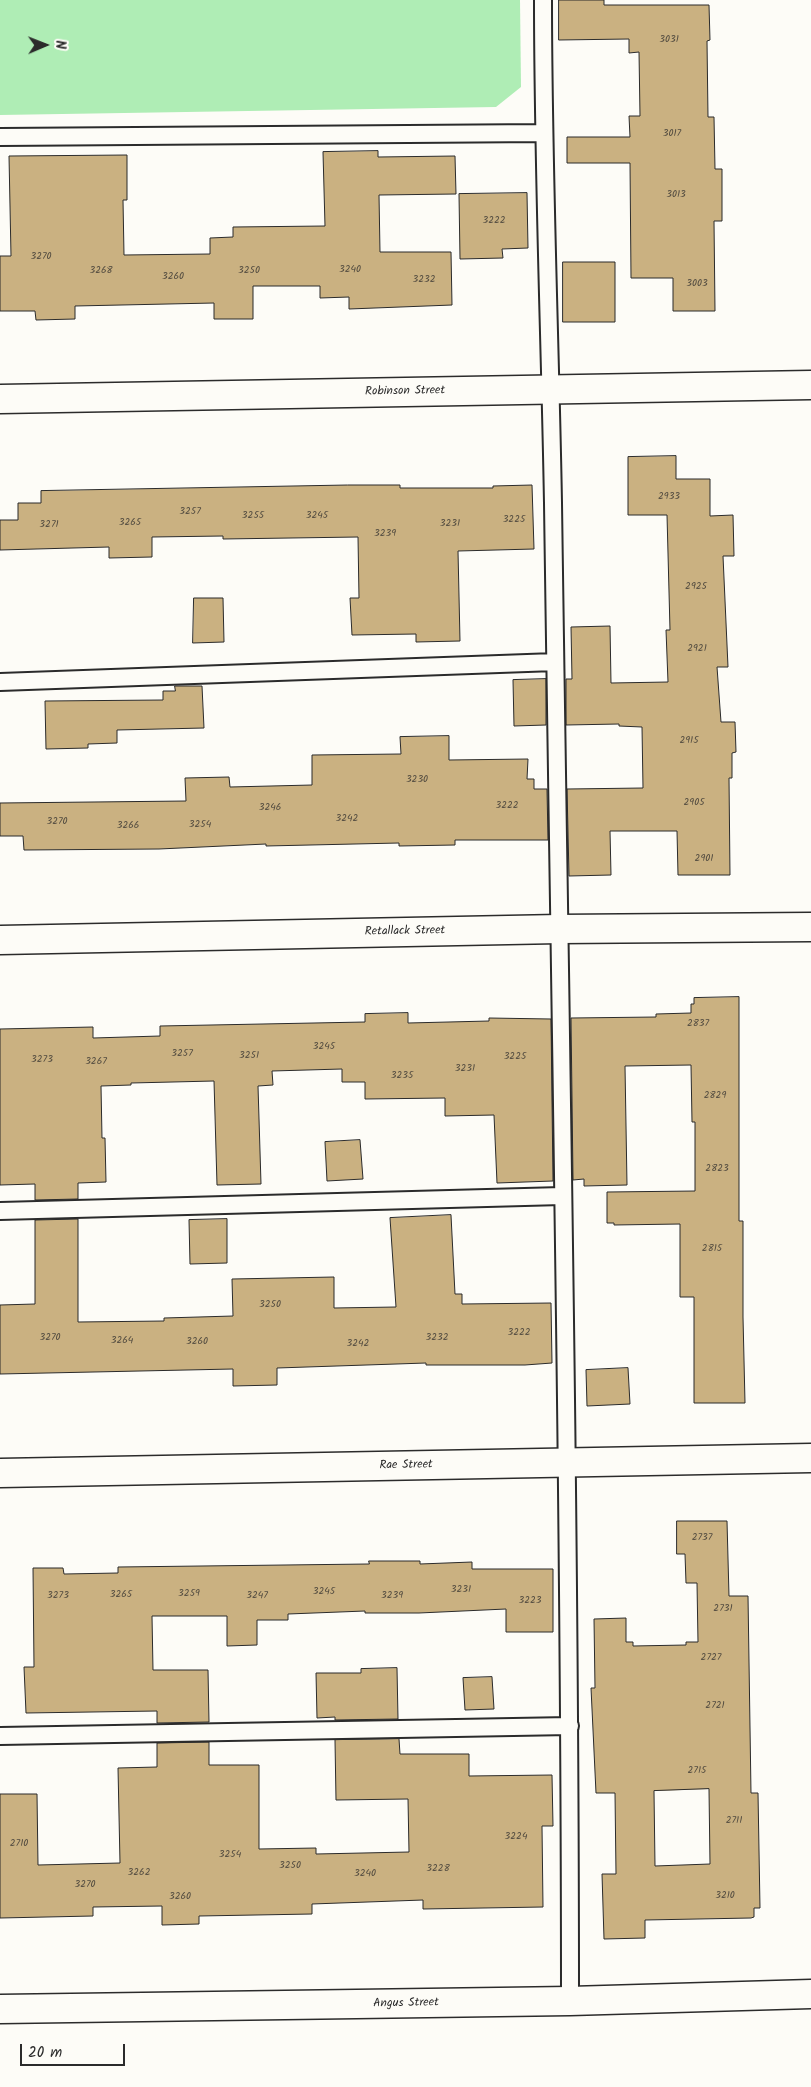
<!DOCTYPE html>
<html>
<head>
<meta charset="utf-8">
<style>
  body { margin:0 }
  #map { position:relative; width:811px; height:2087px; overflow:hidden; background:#fdfcf7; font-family:Kalam,sans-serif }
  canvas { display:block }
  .north { position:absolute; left:20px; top:20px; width:50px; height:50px; -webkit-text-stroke:4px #fdfcf7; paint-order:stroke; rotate:89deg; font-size:14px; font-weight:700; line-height:20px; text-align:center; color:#2b2b2b }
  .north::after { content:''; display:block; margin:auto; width:18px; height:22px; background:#2b2b2b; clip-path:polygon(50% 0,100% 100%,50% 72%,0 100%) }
  .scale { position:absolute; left:20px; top:2044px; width:105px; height:22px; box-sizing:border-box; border:2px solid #2b2b2b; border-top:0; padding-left:6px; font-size:15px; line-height:18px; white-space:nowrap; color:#2b2b2b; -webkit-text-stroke:4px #fdfcf7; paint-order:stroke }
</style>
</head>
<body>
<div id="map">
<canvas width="811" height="2087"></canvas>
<div class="north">N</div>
<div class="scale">20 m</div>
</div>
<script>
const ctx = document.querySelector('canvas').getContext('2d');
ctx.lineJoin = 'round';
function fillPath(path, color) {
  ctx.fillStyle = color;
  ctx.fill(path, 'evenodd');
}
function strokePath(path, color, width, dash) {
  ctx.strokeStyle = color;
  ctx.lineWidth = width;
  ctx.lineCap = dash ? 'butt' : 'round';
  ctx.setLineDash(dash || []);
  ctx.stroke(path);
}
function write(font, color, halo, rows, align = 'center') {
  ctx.font = font + ' Kalam,sans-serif';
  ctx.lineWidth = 4.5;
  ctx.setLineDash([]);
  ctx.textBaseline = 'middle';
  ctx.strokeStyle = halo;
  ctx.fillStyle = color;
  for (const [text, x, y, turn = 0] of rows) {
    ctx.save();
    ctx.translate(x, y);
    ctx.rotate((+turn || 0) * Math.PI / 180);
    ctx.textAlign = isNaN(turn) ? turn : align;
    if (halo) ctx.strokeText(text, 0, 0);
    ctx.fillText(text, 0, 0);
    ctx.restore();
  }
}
fillPath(new Path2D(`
  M 0,0 L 520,0 L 521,87 L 496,107 L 0,115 Z`), '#afedb5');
const building = new Path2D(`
  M 559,0 L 604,0 L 604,5 L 709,5 L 710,40 L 707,41 L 708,117 L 714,117 L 715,169 L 722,169 L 722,221 L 714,221 L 715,311 L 673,311 L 673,278 L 631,278 L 630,163 L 567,163 L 567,137 L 630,137 L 629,116 L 640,116 L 639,52 L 629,53 L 629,39 L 559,40 Z
  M 378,151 L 378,157 L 455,156 L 456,194 L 379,195 L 380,252 L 451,252 L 452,305 L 349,309 L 349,297 L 320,298 L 320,286 L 253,286 L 253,319 L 214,319 L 214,303 L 75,306 L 75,319 L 36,320 L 35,311 L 0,311 L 0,256 L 11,256 L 9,156 L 127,155 L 127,200 L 123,200 L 124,255 L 210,254 L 210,238 L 233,237 L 233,227 L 325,226 L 323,152 Z
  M 527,193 L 528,248 L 502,249 L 503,258 L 460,259 L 459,194 Z
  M 563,262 L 615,262 L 615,322 L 563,322 Z
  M 676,456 L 676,479 L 710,479 L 710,516 L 733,515 L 734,556 L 723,556 L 728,667 L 717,667 L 721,722 L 735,722 L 736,752 L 732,753 L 732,778 L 729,778 L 730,875 L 678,875 L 677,831 L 610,831 L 611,875 L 569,876 L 567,789 L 643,788 L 642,727 L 619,726 L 619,724 L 566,725 L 566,679 L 572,679 L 571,627 L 610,626 L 611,683 L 668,682 L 666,630 L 670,630 L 667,515 L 628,515 L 628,457 Z
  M 348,485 L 400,485 L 400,488 L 493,488 L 493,486 L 532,485 L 534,549 L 458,551 L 460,641 L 416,642 L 416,634 L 352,635 L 350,598 L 359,598 L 358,537 L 223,539 L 223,536 L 152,537 L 152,557 L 109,558 L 109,547 L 0,550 L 0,520 L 18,520 L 18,503 L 41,503 L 41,491 Z
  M 194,598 L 223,598 L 224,642 L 193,643 Z
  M 546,679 L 546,725 L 514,726 L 513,680 Z
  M 175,686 L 202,686 L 204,728 L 117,730 L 117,743 L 88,744 L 88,748 L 46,749 L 45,701 L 163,700 L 163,691 L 175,691 Z
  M 449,736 L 449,760 L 528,759 L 527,779 L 534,779 L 534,789 L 547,789 L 548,840 L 455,840 L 455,845 L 399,846 L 399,843 L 266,846 L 266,844 L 159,849 L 24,850 L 23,836 L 0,836 L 0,803 L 186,801 L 185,778 L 229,777 L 230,787 L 312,785 L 312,755 L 401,754 L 400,737 Z
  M 739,997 L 739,1221 L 743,1221 L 743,1317 L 745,1403 L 694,1403 L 694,1297 L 680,1297 L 680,1224 L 614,1225 L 614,1223 L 607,1223 L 607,1192 L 695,1191 L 695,1122 L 692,1122 L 691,1065 L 625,1066 L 627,1185 L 584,1186 L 584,1179 L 573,1180 L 571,1018 L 656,1017 L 656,1014 L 691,1013 L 691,1004 L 694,1004 L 694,998 Z
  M 408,1013 L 408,1023 L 489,1021 L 489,1018 L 551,1019 L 553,1181 L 497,1183 L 494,1115 L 445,1116 L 445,1098 L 365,1099 L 365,1082 L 342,1082 L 342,1069 L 272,1071 L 273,1085 L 258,1086 L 261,1184 L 217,1185 L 214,1081 L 131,1083 L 131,1085 L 101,1086 L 102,1138 L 105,1138 L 106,1182 L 78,1183 L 78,1199 L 35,1200 L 35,1184 L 0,1185 L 0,1029 L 93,1027 L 93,1038 L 160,1036 L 160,1026 L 365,1022 L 365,1014 Z
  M 360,1140 L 363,1179 L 327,1181 L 325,1142 Z
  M 451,1215 L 455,1294 L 462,1294 L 462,1304 L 551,1303 L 552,1363 L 525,1365 L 426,1365 L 426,1363 L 277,1368 L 277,1385 L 233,1386 L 233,1369 L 0,1374 L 0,1305 L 35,1304 L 35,1220 L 78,1219 L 78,1322 L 164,1321 L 164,1318 L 233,1316 L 232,1279 L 334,1277 L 334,1308 L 396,1307 L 390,1218 Z
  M 227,1219 L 227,1263 L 190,1264 L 189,1220 Z
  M 628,1368 L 630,1404 L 587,1406 L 586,1370 Z
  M 677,1521 L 727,1521 L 729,1596 L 748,1596 L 751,1793 L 758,1793 L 760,1908 L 754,1908 L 754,1917 L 751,1918 L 645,1920 L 645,1938 L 604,1939 L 602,1874 L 616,1874 L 615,1793 L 596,1793 L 591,1688 L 595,1688 L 594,1619 L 626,1618 L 626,1642 L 633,1642 L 633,1646 L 686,1645 L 686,1642 L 698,1642 L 697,1583 L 686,1583 L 685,1554 L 677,1554 ZM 709,1789 L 710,1864 L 655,1866 L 654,1791 Z
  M 369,1561 L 420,1561 L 420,1564 L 472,1562 L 472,1569 L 553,1569 L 553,1632 L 506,1632 L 506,1609 L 419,1613 L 365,1613 L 365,1611 L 288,1614 L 288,1620 L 257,1620 L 257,1645 L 227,1646 L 227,1616 L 152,1616 L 153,1670 L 208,1670 L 209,1722 L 157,1723 L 157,1711 L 26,1713 L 24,1667 L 34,1667 L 33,1568 L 63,1568 L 64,1574 L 118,1573 L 118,1567 L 369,1564 Z
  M 397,1668 L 398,1719 L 335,1720 L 335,1717 L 317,1718 L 316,1673 L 361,1673 L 361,1669 Z
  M 492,1677 L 494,1709 L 465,1710 L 463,1678 Z
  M 399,1739 L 400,1754 L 469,1754 L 469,1776 L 552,1775 L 553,1826 L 542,1826 L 543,1907 L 423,1909 L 423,1900 L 312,1904 L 312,1914 L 199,1916 L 199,1924 L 162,1925 L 162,1906 L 93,1907 L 93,1916 L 0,1918 L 0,1794 L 37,1794 L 38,1865 L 120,1863 L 118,1768 L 157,1767 L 157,1743 L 209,1742 L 209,1765 L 259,1765 L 259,1849 L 316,1848 L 316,1854 L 409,1852 L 408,1799 L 336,1800 L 335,1740 Z`);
fillPath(building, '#cab181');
strokePath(building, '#2b2b2b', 1);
const lane = new Path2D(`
  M 543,0 C 543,168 550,335 553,503 C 560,1002 570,1502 570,2001
  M 0,137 L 543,133
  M 0,682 L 555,662
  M 0,1211 L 562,1196
  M 0,1736 L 570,1726`);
const street = new Path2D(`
  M 0,399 L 811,385
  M 0,940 L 559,929 L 811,927
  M 0,2009 L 570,2001 L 811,1994`);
const secondary = new Path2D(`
  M 0,1473 L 811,1458`);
strokePath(lane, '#2b2b2b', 20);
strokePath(street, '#2b2b2b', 31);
strokePath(secondary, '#2b2b2b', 31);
strokePath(lane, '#fdfcf7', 16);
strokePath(street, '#fdfcf7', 28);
strokePath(secondary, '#fdfcf7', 28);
write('10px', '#534c40', null, [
  ["3031",669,40],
  ["3017",672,134],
  ["3013",676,195],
  ["3222",494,221],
  ["3270",41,257],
  ["3240",350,270],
  ["3268",101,271],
  ["3250",249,271],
  ["3260",173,277],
  ["3232",424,280],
  ["3003",697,284],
  ["2933",669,497],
  ["3257",190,512],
  ["3255",253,516],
  ["3245",317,516],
  ["3225",514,520],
  ["3265",130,523],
  ["3231",450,524],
  ["3271",49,525],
  ["3239",385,534],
  ["2925",696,587],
  ["2921",697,649],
  ["2915",689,741],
  ["3230",417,780],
  ["2905",694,803],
  ["3222",507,806],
  ["3246",270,808],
  ["3242",347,819],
  ["3270",57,822],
  ["3254",200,825],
  ["3266",128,826],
  ["2901",704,859],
  ["2837",698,1024],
  ["3245",324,1047],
  ["3257",182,1054],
  ["3251",249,1056],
  ["3225",515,1057],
  ["3273",42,1060],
  ["3267",96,1062],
  ["3231",465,1069],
  ["3235",402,1076],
  ["2829",715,1096],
  ["2823",717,1169],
  ["2815",712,1249],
  ["3250",270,1305],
  ["3222",519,1333],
  ["3270",50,1338],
  ["3232",437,1338],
  ["3264",122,1341],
  ["3260",197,1342],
  ["3242",358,1344],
  ["2737",702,1538],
  ["3231",461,1590],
  ["3245",324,1592],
  ["3259",189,1594],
  ["3265",121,1595],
  ["3273",58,1596],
  ["3247",257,1596],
  ["3239",392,1596],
  ["3223",530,1601],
  ["2731",723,1609],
  ["2727",711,1658],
  ["2721",715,1706],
  ["2715",697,1771],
  ["2711",734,1821],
  ["3224",516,1837],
  ["2710",19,1844],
  ["3254",230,1855],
  ["3250",290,1866],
  ["3228",438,1869],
  ["3262",139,1873],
  ["3240",365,1874],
  ["3270",85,1885],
  ["3210",725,1896],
  ["3260",180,1897]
]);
write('12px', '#2b2b2b', '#fdfcf7', [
  ["Robinson Street",405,392,-1],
  ["Retallack Street",405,932,-1],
  ["Rae Street",406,1466,-1],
  ["Angus Street",406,2004,-1]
]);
</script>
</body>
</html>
